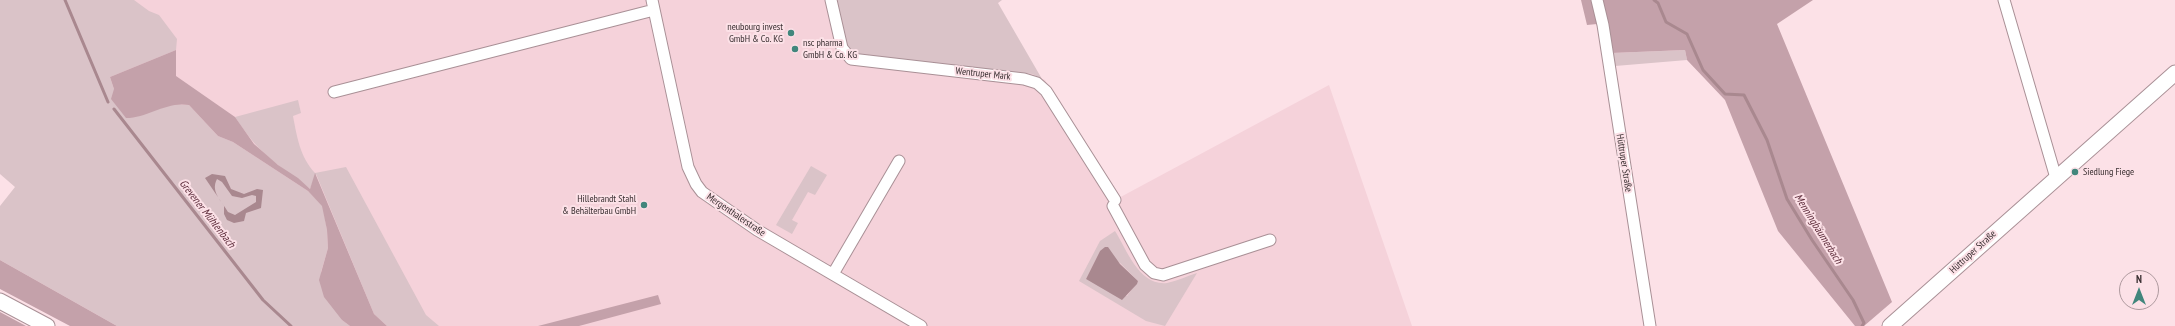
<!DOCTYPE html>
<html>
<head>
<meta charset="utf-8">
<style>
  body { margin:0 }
  #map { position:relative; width:2175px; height:326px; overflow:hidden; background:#fce1e7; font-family:"PT Sans Narrow",sans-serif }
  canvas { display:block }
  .north { position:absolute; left:2119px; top:270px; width:40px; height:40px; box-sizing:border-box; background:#fce1e7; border:1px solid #ae999e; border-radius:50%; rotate:0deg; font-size:11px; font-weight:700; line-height:16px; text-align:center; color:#382e30 }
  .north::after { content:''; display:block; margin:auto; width:14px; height:18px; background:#41867c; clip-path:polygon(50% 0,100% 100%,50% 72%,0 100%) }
</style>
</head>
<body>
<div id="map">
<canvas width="2175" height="326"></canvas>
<div class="north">N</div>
</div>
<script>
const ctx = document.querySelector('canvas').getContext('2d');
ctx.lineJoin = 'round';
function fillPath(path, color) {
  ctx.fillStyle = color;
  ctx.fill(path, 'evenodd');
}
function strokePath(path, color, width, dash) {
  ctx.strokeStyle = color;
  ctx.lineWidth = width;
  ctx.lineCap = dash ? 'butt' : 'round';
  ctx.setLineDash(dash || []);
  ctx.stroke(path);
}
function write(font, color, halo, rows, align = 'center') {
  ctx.font = font + ' "PT Sans Narrow",sans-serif';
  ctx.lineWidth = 4;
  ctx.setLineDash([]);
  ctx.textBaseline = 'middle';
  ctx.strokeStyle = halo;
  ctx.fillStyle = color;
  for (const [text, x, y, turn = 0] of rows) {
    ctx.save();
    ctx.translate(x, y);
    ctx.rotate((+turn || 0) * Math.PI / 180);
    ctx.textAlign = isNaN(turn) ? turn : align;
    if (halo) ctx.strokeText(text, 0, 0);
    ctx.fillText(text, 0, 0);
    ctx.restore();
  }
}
fillPath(new Path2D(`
  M 27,0 L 835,0 L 1024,74 L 1032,74 L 1045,80 L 1115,200 L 1329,85 L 1412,326 L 240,326 Z`), '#f5d2da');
fillPath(new Path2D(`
  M 0,0 L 134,0 L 149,11 L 159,15 L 177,39 L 176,50 L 110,77 L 114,89 L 164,107 L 172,104 L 189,105 L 218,136 L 233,142 L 308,191 L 323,206 L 327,230 L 328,248 L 321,272 L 342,320 L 350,326 L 117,326 L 0,260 L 0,206 L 15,187 L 0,174 Z
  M 835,0 L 1002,0 L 998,3 L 1042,79 L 1032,74 L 859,55 C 839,46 840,20 835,0 Z
  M 1685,50 L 1687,60 L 1615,66 L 1612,53 Z
  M 298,100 L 301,113 L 293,116 C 297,137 300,157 315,173 L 346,167 L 426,315 L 439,326 L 387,326 L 374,314 L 316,174 L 310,189 C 300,180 289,174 278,165 C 260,152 247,135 235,117 Z
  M 811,166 L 827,175 L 815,195 L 808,192 L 792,220 L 798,223 L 792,234 L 776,225 Z
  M 1115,231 C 1127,250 1139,286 1167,283 C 1177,281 1187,276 1197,273 L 1165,326 L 1146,321 L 1079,281 L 1100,241 ZM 1100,251 L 1120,263 L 1138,281 L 1127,296 L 1086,279 Z`), '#dac3c8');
fillPath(new Path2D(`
  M 1581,0 L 1813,0 L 1777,24 L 1892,302 L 1864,326 L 1855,326 L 1778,231 L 1725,100 L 1687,60 L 1685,50 L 1612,53 L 1597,24 L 1587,25 Z
  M 176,50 L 176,76 L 235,117 L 254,144 L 278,165 L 298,178 L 310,189 L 315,173 L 374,314 L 387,326 L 350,326 L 342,320 L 324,297 L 319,280 L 328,248 L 327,230 L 322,206 L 308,191 L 233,142 L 218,136 L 189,105 C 166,101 148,118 126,118 L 111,99 L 114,89 L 110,77 Z
  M 0,260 L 117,326 L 70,326 L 0,289 Z
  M 658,295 L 661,304 L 579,326 L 538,326 Z
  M 0,312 L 26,326 L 0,326 Z`), '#c4a1aa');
fillPath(new Path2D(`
  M 212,174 L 225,176 L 231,189 L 244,194 L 257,189 L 263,190 L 261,208 L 246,213 L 244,221 L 234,223 L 227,220 L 224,214 L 224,206 L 205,178 ZM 217,179 L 222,182 L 232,196 L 242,198 L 252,195 L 256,196 L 256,202 L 235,215 L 228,212 C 222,201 210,192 217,179 Z
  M 1105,247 L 1108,247 L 1120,264 L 1138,281 L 1137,284 L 1122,300 L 1086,279 L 1100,251 Z`), '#a9888f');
strokePath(new Path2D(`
  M 65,0 L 108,102
  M 1654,0 L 1658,3 L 1666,22 L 1687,34 L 1703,70 L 1725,94 L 1744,95 L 1767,140 L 1787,199 L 1812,240 L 1853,300 L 1864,323 L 1862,326
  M 114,109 L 263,300 L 291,326`), '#a9888f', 3);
const minor = new Path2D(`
  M 652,0 L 688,167 L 696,184 L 702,192 L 757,230 L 921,326
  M 831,0 L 842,48 L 851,59 L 1024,79 L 1037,83 L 1046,91 L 1115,200
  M 1597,0 L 1603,25 L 1650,326
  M 2004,0 L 2056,178
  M 334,92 L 654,10
  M 1113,206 L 1145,265 L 1154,273 L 1163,275 L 1270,240
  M 833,274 L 899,161`);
const major = new Path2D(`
  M 0,301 L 47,326
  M 1890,326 L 2175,73`);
strokePath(minor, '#a99096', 13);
strokePath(major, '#a99096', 17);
strokePath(minor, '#fff', 11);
strokePath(major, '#fff', 15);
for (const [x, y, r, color] of [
  [791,33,4,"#41867c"],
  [795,49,4,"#41867c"],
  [2075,172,4,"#41867c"],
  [644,205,4,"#41867c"]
]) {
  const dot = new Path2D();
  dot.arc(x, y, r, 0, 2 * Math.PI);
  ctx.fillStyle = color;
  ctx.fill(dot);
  strokePath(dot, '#fce1e7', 1.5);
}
write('10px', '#382e30', '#fce1e7', [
  ["neubourg invest",783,27],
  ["GmbH & Co. KG",783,39],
  ["nsc pharma",803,43,"left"],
  ["GmbH & Co. KG",803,55,"left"],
  ["Siedlung Fiege",2083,172,"left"],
  ["Hillebrandt Stahl",636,199],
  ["& Behälterbau GmbH",636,211]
], 'right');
write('10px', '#382e30', '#fce1e7', [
  ["Wentruper Mark",983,74,6],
  ["Hüttruper Straße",1624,163,81],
  ["Mergenthalerstraße",736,215,34],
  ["Hüttruper Straße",1973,252,-42]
]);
write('italic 11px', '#60303e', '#fce1e7', [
  ["Grevener Mühlenbach",207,214,52],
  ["Menningbäumerbach",1818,229,58]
]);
</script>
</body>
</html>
